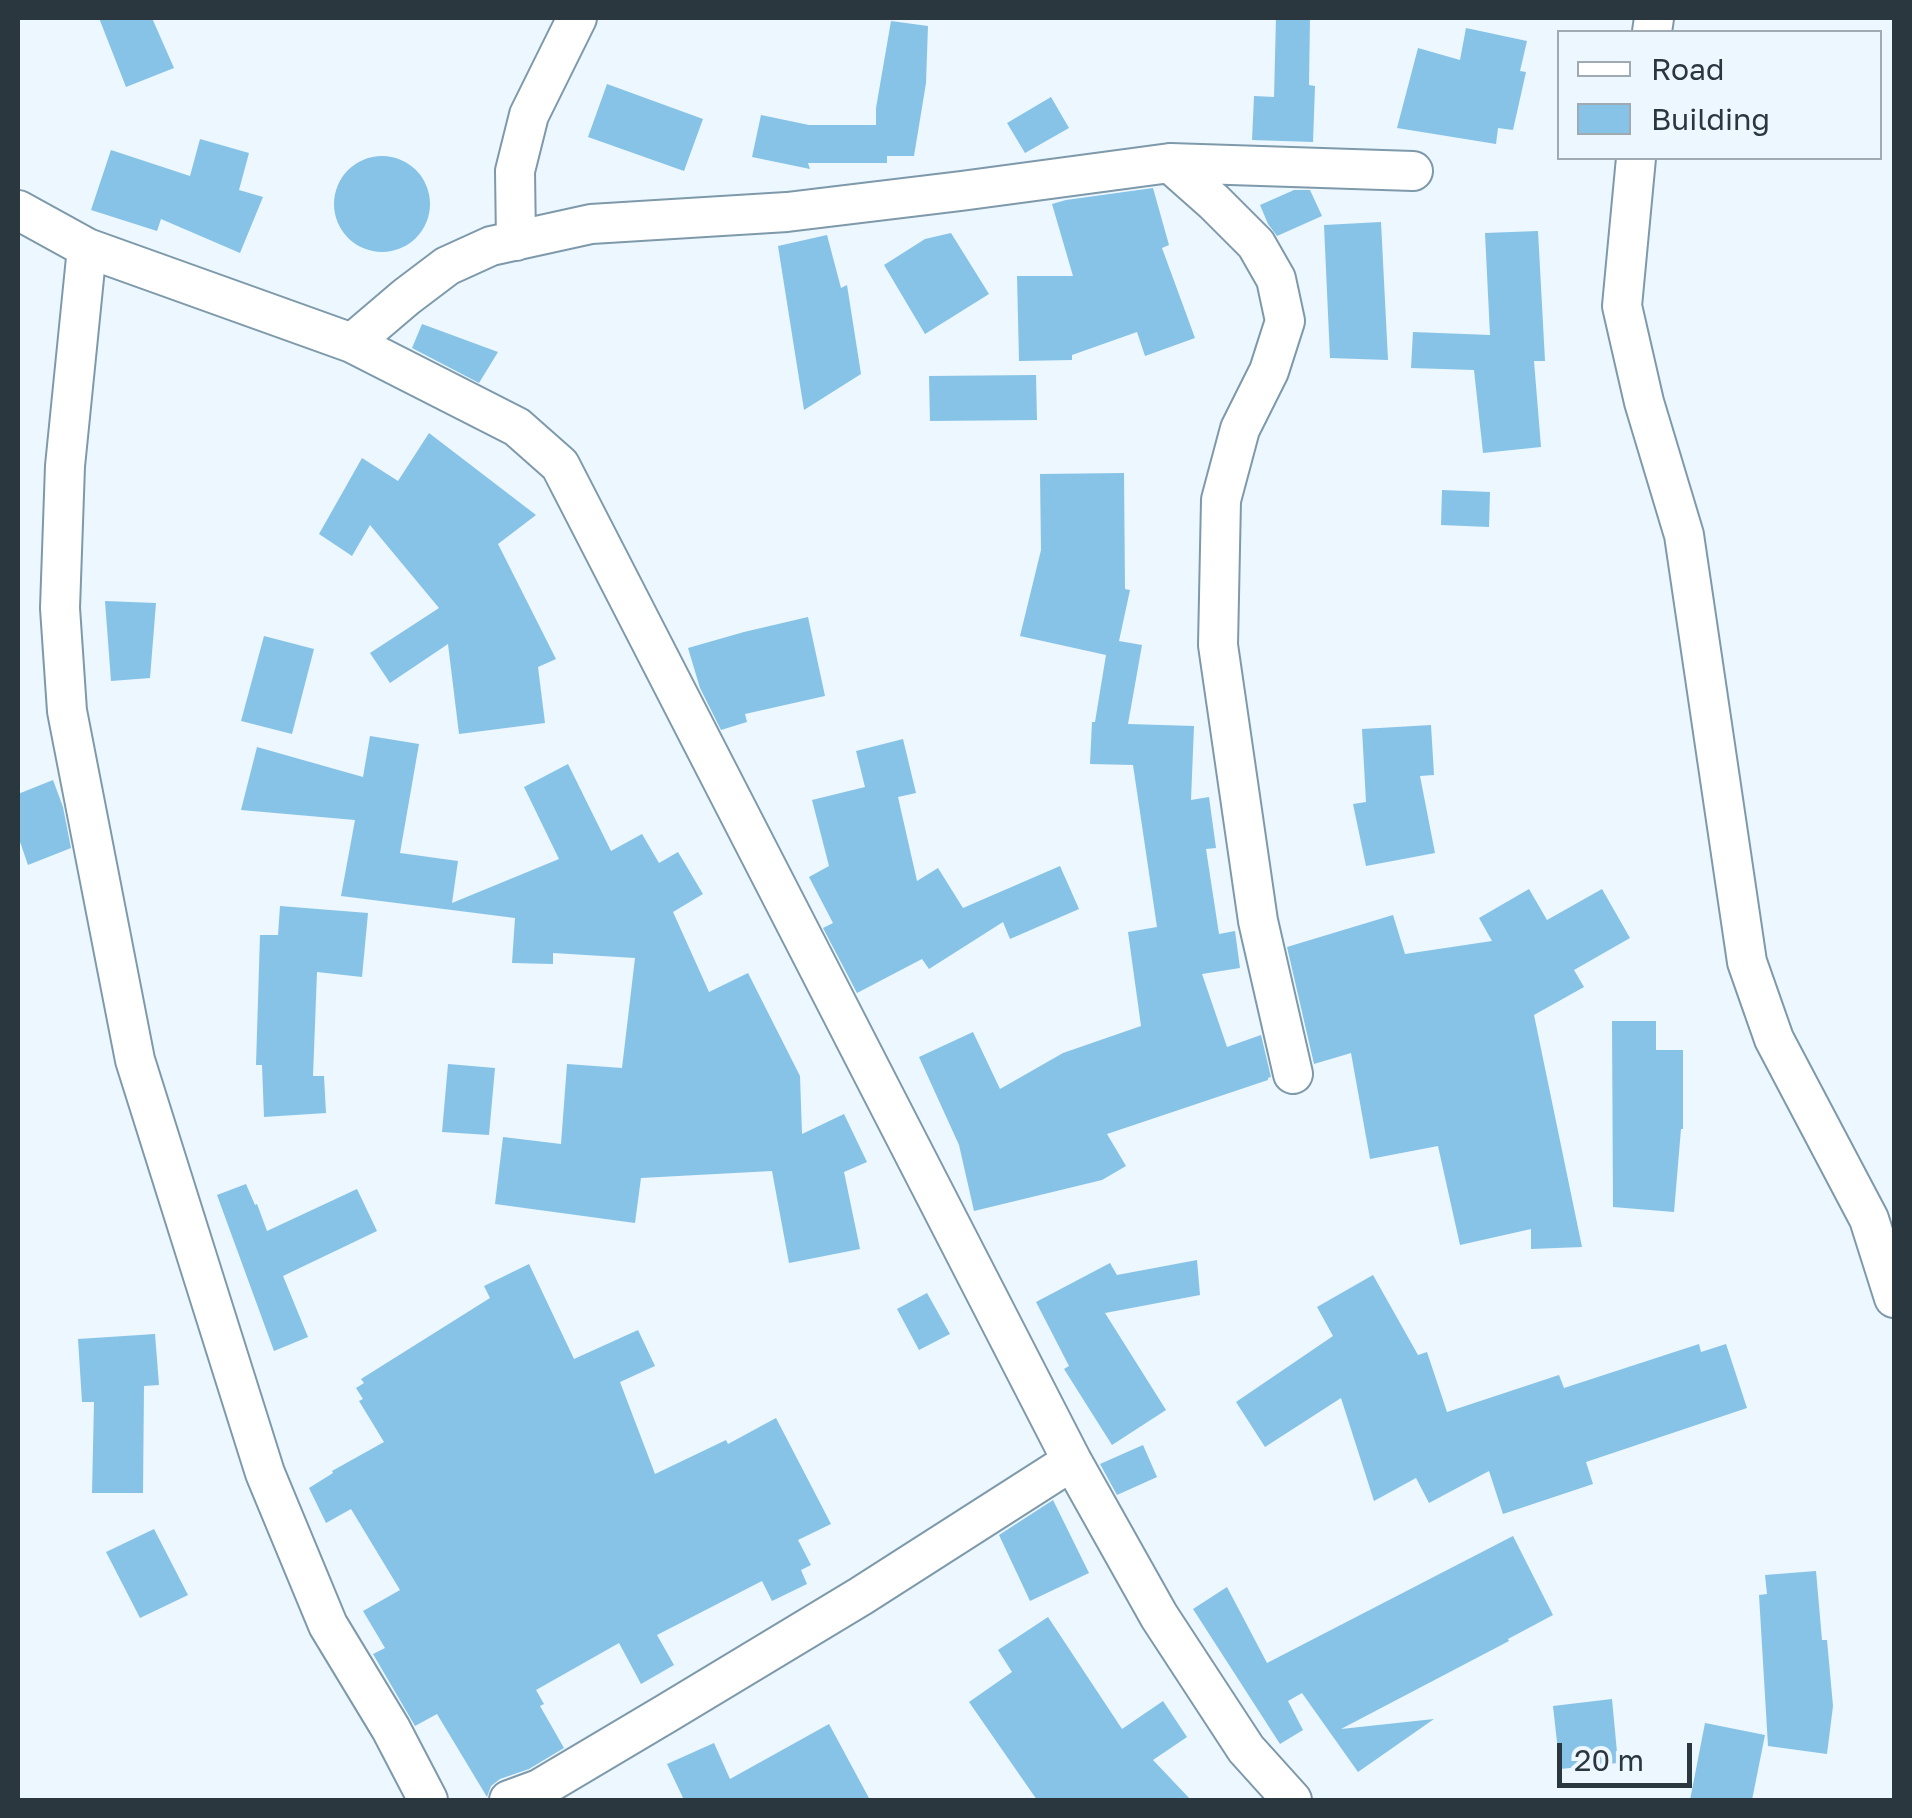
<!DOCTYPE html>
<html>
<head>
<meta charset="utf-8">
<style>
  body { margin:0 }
  #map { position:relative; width:1912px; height:1818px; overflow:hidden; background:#ecf7ff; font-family:"Golos Text",sans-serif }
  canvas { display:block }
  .frame { position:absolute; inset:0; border:20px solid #2b373e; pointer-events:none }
  .legend { position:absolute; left:1557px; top:30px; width:325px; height:130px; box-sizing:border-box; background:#ecf7ff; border:2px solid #9faab2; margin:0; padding:12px 18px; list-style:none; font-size:30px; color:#2b373e }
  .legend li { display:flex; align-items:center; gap:20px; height:50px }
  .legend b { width:50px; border:2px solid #9faab2 }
  .scale { position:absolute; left:1557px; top:1743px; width:135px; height:45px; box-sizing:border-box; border:5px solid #2b373e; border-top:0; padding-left:12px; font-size:30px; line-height:35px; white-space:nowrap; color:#2b373e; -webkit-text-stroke:8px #ecf7ff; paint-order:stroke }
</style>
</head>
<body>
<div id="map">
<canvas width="1912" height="1818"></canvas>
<div class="frame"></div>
<ul class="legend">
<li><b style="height:12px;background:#fff"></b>Road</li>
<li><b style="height:28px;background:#87c3e7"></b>Building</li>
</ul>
<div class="scale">20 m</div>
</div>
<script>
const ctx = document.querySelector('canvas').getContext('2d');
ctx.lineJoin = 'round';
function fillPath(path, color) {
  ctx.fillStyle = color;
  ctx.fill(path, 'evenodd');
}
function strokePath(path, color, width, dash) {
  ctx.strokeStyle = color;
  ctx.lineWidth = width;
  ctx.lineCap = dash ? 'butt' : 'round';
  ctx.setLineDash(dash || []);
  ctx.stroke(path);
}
fillPath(new Path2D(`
  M 99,18 L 152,18 L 174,68 L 126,87 Z
  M 1276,18 L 1310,18 L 1309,85 L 1315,86 L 1313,142 L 1252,140 L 1254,96 L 1274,97 Z
  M 891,21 L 928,26 L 926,83 L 914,156 L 887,156 L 887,163 L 808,163 L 810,169 L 752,157 L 761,115 L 809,125 L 876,125 L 876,108 Z
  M 1466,28 L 1527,41 L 1520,71 L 1526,72 L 1513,130 L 1498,128 L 1496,144 L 1397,128 L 1418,48 L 1460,60 Z
  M 607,84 L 703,119 L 684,171 L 588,137 Z
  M 1051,97 L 1069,128 L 1025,153 L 1007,123 Z
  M 200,139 L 249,153 L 239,190 L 263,197 L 240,253 L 161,219 L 157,231 L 91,210 L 111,150 L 190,176 Z
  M334 204a48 48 0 1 1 96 0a48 48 0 1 1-96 0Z
  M 1153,188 L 1169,245 L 1162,248 L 1195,338 L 1145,356 L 1137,332 L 1072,355 L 1072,360 L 1019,361 L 1017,276 L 1073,276 L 1052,204 L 1066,200 Z
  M 1294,190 L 1310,190 L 1322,216 L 1277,236 L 1268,224 L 1260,205 Z
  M 1381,222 L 1388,360 L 1330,358 L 1324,225 Z
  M 1538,231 L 1545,361 L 1534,361 L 1541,447 L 1483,453 L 1474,370 L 1411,368 L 1413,332 L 1490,335 L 1485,233 Z
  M 951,233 L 989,294 L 925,334 L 884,265 L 925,239 Z
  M 827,235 L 841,288 L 847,285 L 861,374 L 804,410 L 778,246 Z
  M 422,324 L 498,352 L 479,383 L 412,348 Z
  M 1036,375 L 1037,420 L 930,421 L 929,376 Z
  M 429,433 L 536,515 L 498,544 L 556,659 L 538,667 L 545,723 L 459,734 L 448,644 L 390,683 L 370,653 L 439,608 L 370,525 L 352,556 L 319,534 L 362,458 L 398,481 Z
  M 1124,473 L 1125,589 L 1130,590 L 1119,641 L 1142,645 L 1128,724 L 1194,726 L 1191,800 L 1209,797 L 1216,848 L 1206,849 L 1219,934 L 1235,931 L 1240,968 L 1202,974 L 1227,1047 L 1261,1035 L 1271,1077 L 1268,1078 L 1268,1080 L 1107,1134 L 1126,1166 L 1102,1180 L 974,1211 L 959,1145 L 919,1057 L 973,1032 L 1000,1089 L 1063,1053 L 1141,1026 L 1128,932 L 1157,927 L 1133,765 L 1090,764 L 1092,722 L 1095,722 L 1106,655 L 1020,636 L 1041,550 L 1040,474 Z
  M 1442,490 L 1490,492 L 1489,527 L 1441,525 Z
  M 105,601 L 156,603 L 150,678 L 111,681 Z
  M 808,617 L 825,696 L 745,714 L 747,722 L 721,730 L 700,688 L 688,648 L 744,632 Z
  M 264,636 L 314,649 L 292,734 L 241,721 Z
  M 1431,725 L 1434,775 L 1420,776 L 1435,853 L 1366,866 L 1353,804 L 1366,802 L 1362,729 Z
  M 370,736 L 419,744 L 400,853 L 458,861 L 452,903 L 559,859 L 524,787 L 568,764 L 611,851 L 642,834 L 659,863 L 678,852 L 703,894 L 673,912 L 709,992 L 748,973 L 800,1076 L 802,1134 L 844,1114 L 867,1162 L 844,1172 L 860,1249 L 789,1263 L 772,1171 L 641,1178 L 635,1223 L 495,1204 L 503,1137 L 561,1144 L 567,1064 L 622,1068 L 635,958 L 553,953 L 553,964 L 512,963 L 515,918 L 341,896 L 355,820 L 241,810 L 257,747 L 363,777 Z
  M 903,739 L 916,793 L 898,797 L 917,881 L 938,868 L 963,908 L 1060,866 L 1079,909 L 1010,939 L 1003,922 L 929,969 L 922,959 L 857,993 L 823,928 L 833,923 L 809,877 L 829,866 L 812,800 L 865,787 L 856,751 Z
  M 53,780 L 63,807 L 71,848 L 28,865 L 18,836 L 18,794 Z
  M 1529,889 L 1547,920 L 1602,889 L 1630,938 L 1574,970 L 1584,987 L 1534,1015 L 1582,1247 L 1531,1249 L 1531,1229 L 1460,1245 L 1438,1146 L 1370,1159 L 1351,1053 L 1314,1064 L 1287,947 L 1393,915 L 1405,954 L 1492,941 L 1479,918 Z
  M 280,906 L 368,913 L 362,977 L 317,972 L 313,1076 L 324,1076 L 326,1113 L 264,1117 L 262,1065 L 256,1065 L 260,935 L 278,935 Z
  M 1612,1021 L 1656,1021 L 1656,1050 L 1683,1050 L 1683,1129 L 1681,1129 L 1674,1212 L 1613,1207 Z
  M 448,1064 L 495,1068 L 489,1135 L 442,1132 Z
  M 246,1184 L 255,1205 L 257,1204 L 267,1231 L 357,1189 L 377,1231 L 283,1276 L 308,1337 L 274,1351 L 217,1195 Z
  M 1197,1260 L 1200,1295 L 1105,1313 L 1166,1410 L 1112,1445 L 1064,1369 L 1069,1366 L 1036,1302 L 1110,1263 L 1117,1275 Z
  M 529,1264 L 574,1359 L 638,1330 L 655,1366 L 620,1382 L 655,1474 L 726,1440 L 728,1444 L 776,1418 L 831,1524 L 798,1540 L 811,1565 L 801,1570 L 807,1584 L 772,1601 L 762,1581 L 657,1635 L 674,1665 L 641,1684 L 619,1643 L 536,1690 L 544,1704 L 540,1706 L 564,1748 L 529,1769 L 500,1779 L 491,1786 L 487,1797 L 437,1714 L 415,1726 L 373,1654 L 385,1648 L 363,1611 L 400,1590 L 351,1509 L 326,1523 L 309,1488 L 333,1473 L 332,1471 L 384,1442 L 359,1401 L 363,1399 L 356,1388 L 364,1383 L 361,1379 L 490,1298 L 484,1286 Z
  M 1373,1275 L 1418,1355 L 1427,1352 L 1447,1412 L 1559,1375 L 1564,1388 L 1699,1344 L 1701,1352 L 1726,1344 L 1747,1408 L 1586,1462 L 1593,1484 L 1503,1514 L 1489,1471 L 1429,1503 L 1416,1478 L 1374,1501 L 1341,1398 L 1265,1447 L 1236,1402 L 1333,1336 L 1317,1307 Z
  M 927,1293 L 950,1334 L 919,1350 L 897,1309 Z
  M 155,1334 L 159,1385 L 144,1386 L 143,1493 L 92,1493 L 94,1402 L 82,1402 L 78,1339 Z
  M 1143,1445 L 1157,1477 L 1117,1495 L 1100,1464 Z
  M 1053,1500 L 1089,1573 L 1030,1601 L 999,1535 Z
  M 154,1529 L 188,1595 L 140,1618 L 106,1552 Z
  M 1513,1536 L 1553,1615 L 1508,1639 L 1509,1641 L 1341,1729 L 1434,1719 L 1358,1772 L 1302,1693 L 1288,1701 L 1303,1730 L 1280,1744 L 1193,1609 L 1227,1587 L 1267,1663 Z
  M 1816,1571 L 1822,1640 L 1827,1640 L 1833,1706 L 1827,1754 L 1768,1746 L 1759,1595 L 1767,1594 L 1765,1575 Z
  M 1048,1617 L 1122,1729 L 1163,1701 L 1187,1737 L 1153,1760 L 1191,1800 L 1037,1800 L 969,1702 L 1012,1672 L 998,1650 Z
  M 1612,1699 L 1618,1763 L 1560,1769 L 1553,1706 Z
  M 1705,1723 L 1765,1735 L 1752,1800 L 1690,1800 Z
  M 829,1724 L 870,1800 L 684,1800 L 667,1764 L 714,1743 L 730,1779 Z`), '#87c3e7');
const minor = new Path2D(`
  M 1652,32 L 1654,18
  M 1636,158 L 1622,306 L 1644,402 L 1684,535 L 1747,962 L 1774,1039 L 1869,1219 L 1894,1298
  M 1170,163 L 1413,171
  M 18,210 L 87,248 L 352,343 L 517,427 L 560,465 L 1072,1461 L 1159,1616 L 1246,1749 L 1292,1800
  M 516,241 L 515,171 L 529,115 L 577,18
  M 87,248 L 65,466 L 60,608 L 67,711 L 135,1060 L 265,1473 L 328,1625 L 391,1729 L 428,1800
  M 352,343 L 406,297 L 447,266 L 491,246 L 591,224 L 787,212 L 961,191 L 1170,163 L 1214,202 L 1256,244 L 1276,279 L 1285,321 L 1269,371 L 1240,429 L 1221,500 L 1218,645 L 1258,921 L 1293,1074
  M 509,1800 L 539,1789 L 667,1713 L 861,1596 L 1072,1461`);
strokePath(minor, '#7e99aa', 42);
strokePath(minor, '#fff', 38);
</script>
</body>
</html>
